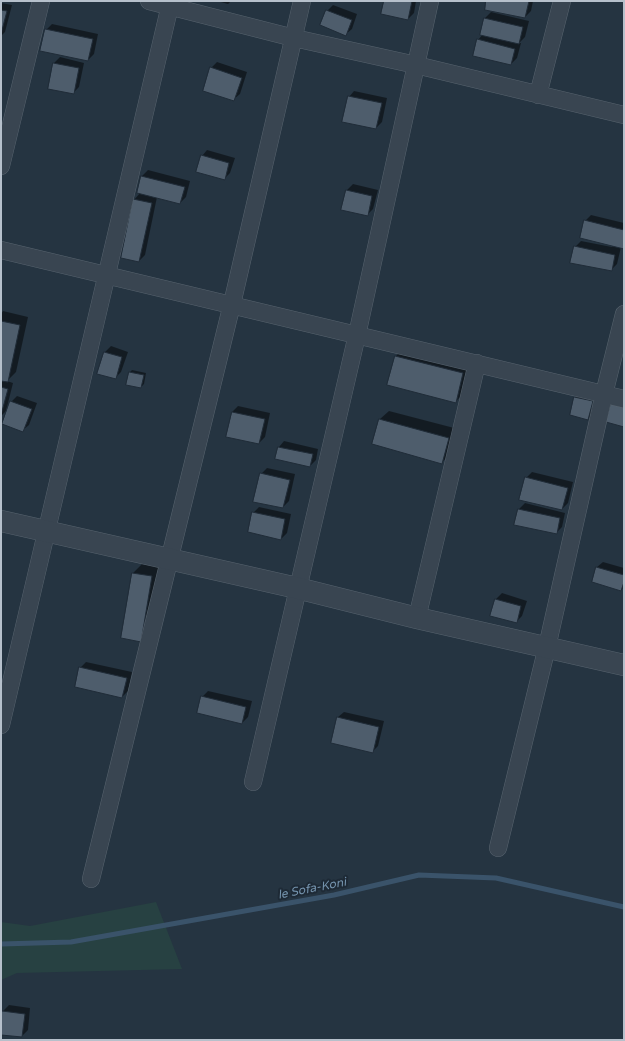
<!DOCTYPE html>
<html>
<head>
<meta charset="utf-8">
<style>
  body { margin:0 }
  #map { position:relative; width:625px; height:1041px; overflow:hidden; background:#253441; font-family:"Varela Round",sans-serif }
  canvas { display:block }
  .frame { position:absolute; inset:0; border:2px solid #b6c0cb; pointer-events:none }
</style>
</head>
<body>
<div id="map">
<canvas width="625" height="1041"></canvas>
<div class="frame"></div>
</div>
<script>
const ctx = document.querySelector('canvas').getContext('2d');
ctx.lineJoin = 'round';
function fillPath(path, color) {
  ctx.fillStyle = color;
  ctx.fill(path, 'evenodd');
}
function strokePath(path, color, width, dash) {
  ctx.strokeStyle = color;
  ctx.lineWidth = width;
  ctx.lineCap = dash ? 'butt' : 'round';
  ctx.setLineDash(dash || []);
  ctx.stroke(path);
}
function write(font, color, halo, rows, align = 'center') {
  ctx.font = font + ' "Varela Round",sans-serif';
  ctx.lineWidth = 4;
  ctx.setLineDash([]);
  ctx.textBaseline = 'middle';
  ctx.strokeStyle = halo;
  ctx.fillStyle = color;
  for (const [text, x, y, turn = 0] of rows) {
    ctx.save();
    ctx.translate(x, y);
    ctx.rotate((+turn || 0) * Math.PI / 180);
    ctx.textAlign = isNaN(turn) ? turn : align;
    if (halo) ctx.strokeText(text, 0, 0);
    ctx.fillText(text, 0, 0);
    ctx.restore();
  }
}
fillPath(new Path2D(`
  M 156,902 L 182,969 L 17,973 L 1,980 L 1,922 L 30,926 Z`), '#274142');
fillPath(new Path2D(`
  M 217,1 L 231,1 L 228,4 Z
  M 385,1 L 416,1 L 414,13 L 408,19 Z
  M 488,1 L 533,1 L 531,11 L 525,17 Z
  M 1,3 L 12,5 L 5,32 L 1,36 Z
  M 333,5 L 357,14 L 352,29 L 346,34 L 327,11 Z
  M 491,12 L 529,21 L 525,37 L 519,43 L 521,43 L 517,58 L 511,64 L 478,40 L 483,34 L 481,34 L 485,18 Z
  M 52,24 L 98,34 L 94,54 L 88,60 L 46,30 Z
  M 60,57 L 84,63 L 79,87 L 73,93 L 54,63 Z
  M 217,62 L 247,72 L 240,94 L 234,99 L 211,68 Z
  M 354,91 L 387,98 L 382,122 L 376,128 L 349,97 Z
  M 207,150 L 235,158 L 230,173 L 224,179 L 202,156 Z
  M 148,170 L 190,181 L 186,197 L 180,203 L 157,197 L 145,255 L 139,261 L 134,200 L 140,193 L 142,176 Z
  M 353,184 L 378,190 L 373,209 L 367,215 L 347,190 Z
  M 591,215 L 624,223 L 624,248 L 621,247 L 617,264 L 611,270 L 575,247 L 581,241 L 612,247 L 613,245 L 585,221 Z
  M 3,311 L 28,317 L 16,372 L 7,381 L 13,383 L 6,411 L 1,416 L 1,314 Z
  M 111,346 L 128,352 L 121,372 L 115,378 L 105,352 Z
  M 405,347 L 472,364 L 465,393 L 456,401 L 389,384 L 396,356 Z
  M 132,370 L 146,373 L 144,384 L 141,387 L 130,372 Z
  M 581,391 L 598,395 L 594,413 L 588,419 L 575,397 Z
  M 17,396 L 37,403 L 29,425 L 23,430 L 11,402 Z
  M 238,406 L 270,413 L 265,437 L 259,443 L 232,412 Z
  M 389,411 L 458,429 L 451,454 L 442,462 L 380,419 Z
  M 284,441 L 318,449 L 316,460 L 310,466 L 279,447 Z
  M 267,468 L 295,474 L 289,501 L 283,507 L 261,474 Z
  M 532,472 L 573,482 L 568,503 L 562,509 L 526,478 Z
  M 525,503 L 565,513 L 562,527 L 556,533 L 519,509 Z
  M 259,507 L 291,514 L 287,533 L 281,539 L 253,513 Z
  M 603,562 L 624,568 L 624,587 L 621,590 L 597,567 Z
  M 142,564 L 161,567 L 141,641 L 122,638 L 133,573 Z
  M 502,593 L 527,601 L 522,616 L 516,622 L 496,599 Z
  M 86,662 L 132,672 L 128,691 L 122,697 L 80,668 Z
  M 208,691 L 252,701 L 248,717 L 242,723 L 202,697 Z
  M 344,712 L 384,721 L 378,746 L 372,752 L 338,717 Z
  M 9,1005 L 30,1008 L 28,1030 L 22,1036 L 1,1034 L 3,1011 Z`), '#0007');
strokePath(new Path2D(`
  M 1,944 L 71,942 L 334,895 L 419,875 L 496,878 L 624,907`), '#3a536a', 5);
const building = new Path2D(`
  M 384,1 L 412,1 L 408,20 L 381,14 Z
  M 486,1 L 529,1 L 525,18 L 485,10 Z
  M 1,10 L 7,11 L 1,34 Z
  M 326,10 L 352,20 L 346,36 L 320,25 Z
  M 484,18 L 523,27 L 519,44 L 480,35 Z
  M 45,29 L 93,39 L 88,61 L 40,51 Z
  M 477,39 L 515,49 L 511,65 L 473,56 Z
  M 53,63 L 79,68 L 74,94 L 48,89 Z
  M 210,67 L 242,78 L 234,101 L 203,91 Z
  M 348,96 L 382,103 L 376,129 L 342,122 Z
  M 201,155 L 229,163 L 225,180 L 196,172 Z
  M 141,176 L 185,187 L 180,204 L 137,193 Z
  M 346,190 L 372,196 L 368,216 L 341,210 Z
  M 133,199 L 152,203 L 139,262 L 121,258 Z
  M 584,220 L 624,230 L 624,249 L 580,238 Z
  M 574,246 L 615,255 L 612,271 L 570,263 Z
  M 1,321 L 20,325 L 8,382 L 1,381 Z
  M 104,352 L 122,357 L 116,379 L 97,374 Z
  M 395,356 L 463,373 L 456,403 L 387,385 Z
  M 129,372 L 144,375 L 141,388 L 126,385 Z
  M 1,387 L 8,389 L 1,415 Z
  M 574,397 L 593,401 L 588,420 L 570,415 Z
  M 10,401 L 32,409 L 23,432 L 2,424 Z
  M 611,403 L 624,407 L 624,427 L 606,422 Z
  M 232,412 L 265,419 L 259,444 L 226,437 Z
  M 379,419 L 449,438 L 442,464 L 372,444 Z
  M 278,447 L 313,454 L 310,467 L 275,459 Z
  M 260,473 L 290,480 L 283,508 L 253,502 Z
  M 525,477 L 568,488 L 562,510 L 519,500 Z
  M 518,509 L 560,518 L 557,534 L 514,525 Z
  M 252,512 L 285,519 L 281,540 L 248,532 Z
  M 596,567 L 624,575 L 624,582 L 621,591 L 592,582 Z
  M 132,573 L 152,576 L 141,642 L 121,638 Z
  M 495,599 L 521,606 L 517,623 L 490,616 Z
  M 79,667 L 127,678 L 122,698 L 75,687 Z
  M 201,696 L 246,707 L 242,724 L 197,713 Z
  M 337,717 L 379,727 L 373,753 L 331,743 Z
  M 2,1011 L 25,1014 L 22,1037 L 1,1035 Z`);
fillPath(building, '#4e5d6c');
strokePath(building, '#202c38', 1);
const minor = new Path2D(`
  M 149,1 L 294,38 L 416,65 L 624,115
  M 538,95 L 562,1
  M 1,166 L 41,1
  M 1,250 L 624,399
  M 417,618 L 477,363
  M 1,725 L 171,1
  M 253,782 L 357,335 L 430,1
  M 498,848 L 547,647 L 604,394 L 624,314
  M 91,879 L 232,304 L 302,1`);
const tertiary = new Path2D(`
  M 1,521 L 297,588 L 417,618 L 624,665`);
strokePath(minor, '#57636e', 18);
strokePath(tertiary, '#57636e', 22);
strokePath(minor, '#394551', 17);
strokePath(tertiary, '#394551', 21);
write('italic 12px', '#7594ae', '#1e2a36', [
  ["le Sofa-Koni",312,889,-11]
]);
</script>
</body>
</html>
